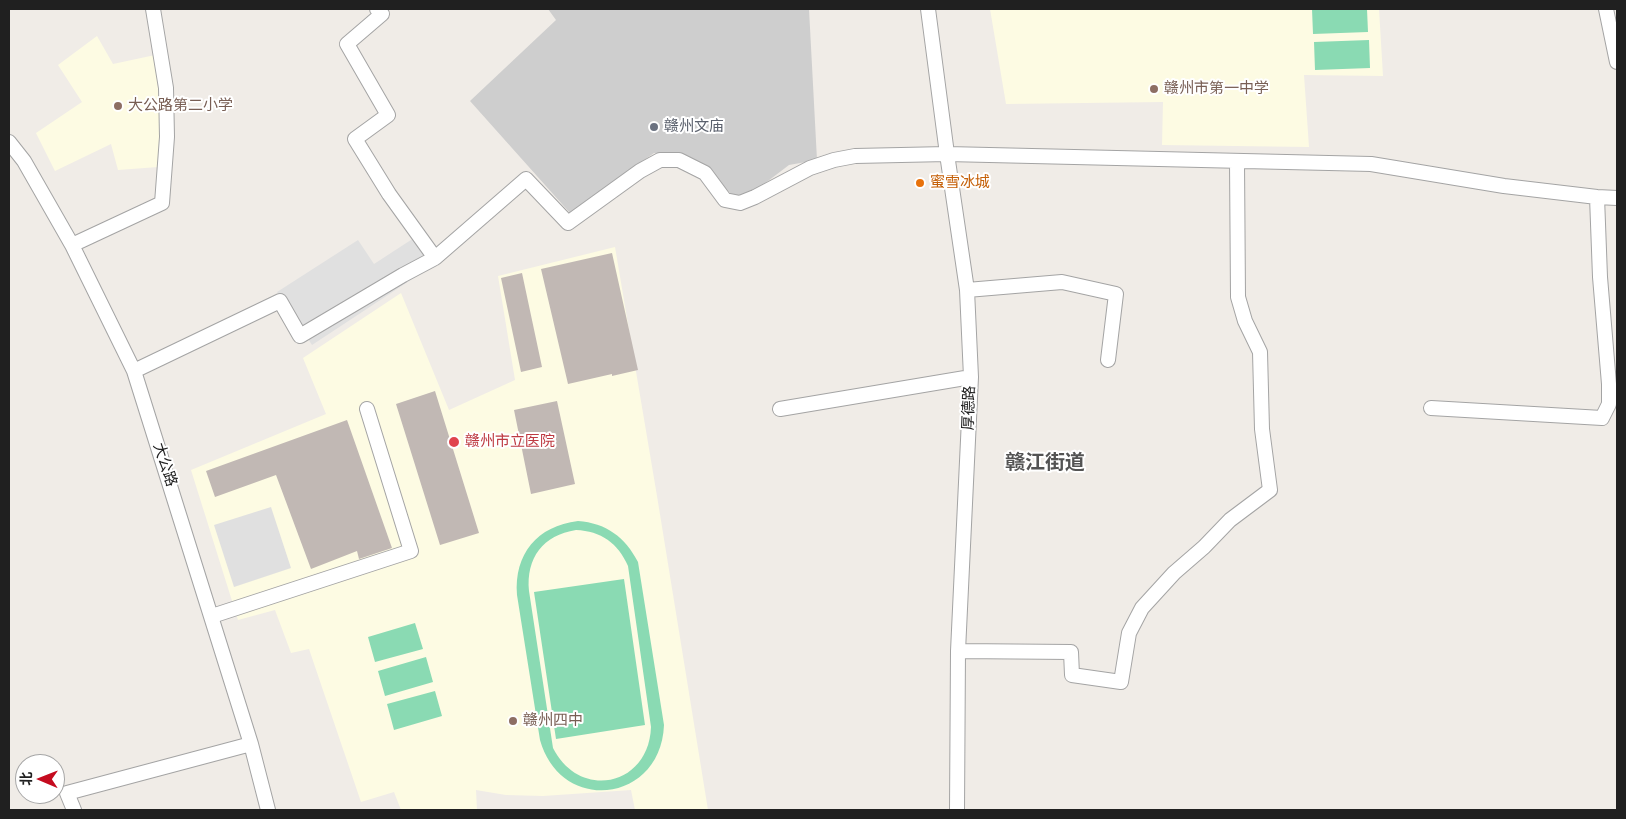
<!DOCTYPE html>
<html>
<head>
<meta charset="utf-8">
<style>
  body { margin:0 }
  #map { position:relative; width:1626px; height:819px; overflow:hidden; background:#f0ece7; font-family:Jost,"Noto Sans SC",sans-serif }
  canvas { display:block }
  .frame { position:absolute; inset:0; border:10px solid #202020; pointer-events:none }
  .north { position:absolute; left:15px; top:754px; width:50px; height:50px; box-sizing:border-box; background:#fff; border:1px solid #a6a6a6; border-radius:50%; rotate:271deg; font-size:14px; font-weight:700; line-height:20px; text-align:center; color:#202020 }
  .north::after { content:''; display:block; margin:auto; width:18px; height:22px; background:#c50b1f; clip-path:polygon(50% 0,100% 100%,50% 72%,0 100%) }
</style>
</head>
<body>
<div id="map">
<canvas width="1626" height="819"></canvas>
<div class="frame"></div>
<div class="north">北</div>
</div>
<script>
const ctx = document.querySelector('canvas').getContext('2d');
ctx.lineJoin = 'round';
function fillPath(path, color) {
  ctx.fillStyle = color;
  ctx.fill(path, 'evenodd');
}
function strokePath(path, color, width, dash) {
  ctx.strokeStyle = color;
  ctx.lineWidth = width;
  ctx.lineCap = dash ? 'butt' : 'round';
  ctx.setLineDash(dash || []);
  ctx.stroke(path);
}
function write(font, color, halo, rows, align = 'center') {
  ctx.font = font + ' Jost,"Noto Sans SC",sans-serif';
  ctx.lineWidth = 4;
  ctx.setLineDash([]);
  ctx.textBaseline = 'middle';
  ctx.strokeStyle = halo;
  ctx.fillStyle = color;
  for (const [text, x, y, turn = 0] of rows) {
    ctx.save();
    ctx.translate(x, y);
    ctx.rotate((+turn || 0) * Math.PI / 180);
    ctx.textAlign = isNaN(turn) ? turn : align;
    if (halo) ctx.strokeText(text, 0, 0);
    ctx.fillText(text, 0, 0);
    ctx.restore();
  }
}
fillPath(new Path2D(`
  M 990,9 L 1379,9 L 1383,76 L 1304,75 L 1309,147 L 1162,145 L 1163,102 L 1006,104 Z
  M 97,36 L 113,64 L 155,55 L 160,110 L 158,167 L 118,170 L 111,144 L 55,171 L 36,133 L 82,102 L 58,65 Z
  M 615,247 L 657,496 L 708,810 L 635,810 L 631,790 L 543,796 L 506,795 L 476,790 L 477,810 L 401,810 L 394,792 L 361,802 L 309,649 L 291,653 L 275,610 L 238,620 L 191,470 L 326,414 L 303,358 L 401,293 L 449,410 L 515,380 L 498,276 Z`), '#fdfbe3');
fillPath(new Path2D(`
  M 548,9 L 809,9 L 817,160 L 789,165 L 747,197 L 735,198 L 703,164 L 678,154 L 654,153 L 570,213 L 470,101 L 556,20 Z`), '#cecece');
fillPath(new Path2D(`
  M 1312,9 L 1367,9 L 1368,32 L 1313,34 Z
  M 1369,40 L 1370,68 L 1315,70 L 1314,42 Z
  M 578,521 C 606,523 625,537 638,562 L 664,725 C 661,803 561,815 540,740 L 517,595 C 514,554 537,526 578,521 ZM 576,530 C 601,531 618,543 628,566 L 651,727 C 649,786 580,801 553,748 L 529,591 C 526,558 543,535 576,530 Z
  M 624,579 L 645,725 L 556,739 L 534,592 Z
  M 415,623 L 423,649 L 375,662 L 368,637 Z
  M 426,657 L 433,682 L 385,696 L 378,671 Z
  M 435,691 L 442,716 L 394,730 L 387,704 Z`), '#8adab3');
fillPath(new Path2D(`
  M 417,236 L 435,264 L 312,345 L 277,292 L 358,240 L 374,264 Z
  M 271,507 L 291,568 L 234,587 L 214,525 Z`), '#e0e0e0');
fillPath(new Path2D(`
  M 612,253 L 638,370 L 612,376 L 612,374 L 568,384 L 541,269 Z
  M 522,273 L 542,367 L 521,372 L 501,278 Z
  M 435,391 L 479,533 L 440,545 L 396,404 Z
  M 557,401 L 575,484 L 531,494 L 514,410 Z
  M 347,420 L 392,548 L 359,559 L 357,551 L 311,569 L 276,475 L 215,497 L 206,471 Z`), '#c1b8b4');
const minor = new Path2D(`
  M 928,9 L 947,154 L 967,290 L 971,377 L 958,651 L 957,810
  M 1606,9 L 1617,62
  M 9,142 L 24,161 L 72,245 L 134,371 L 251,744 L 268,810
  M 72,245 L 162,203 L 167,137 L 166,88 L 153,9
  M 435,258 L 526,179 L 568,223 L 640,171 L 660,160 L 679,160 L 705,173 L 725,200 L 740,203 L 755,197 L 810,168 L 834,160 L 855,156 L 947,154 L 1371,164 L 1504,186 L 1597,197 L 1617,198
  M 967,290 L 1062,282 L 1116,294 L 1108,360
  M 134,371 L 280,301 L 300,336 L 403,275 L 435,258 L 389,194 L 355,139 L 388,115 L 347,44 L 382,14 L 377,9
  M 1431,408 L 1602,418 L 1609,404 L 1609,384 L 1600,277 L 1597,197
  M 780,409 L 971,377
  M 212,616 L 411,551 L 367,409
  M 958,651 L 1071,652 L 1072,675 L 1121,682 L 1129,633 L 1142,608 L 1174,573 L 1204,547 L 1230,520 L 1270,490 L 1262,429 L 1260,352 L 1245,321 L 1238,297 L 1237,162
  M 74,810 L 67,793 L 251,744`);
strokePath(minor, '#a4a4a4', 16);
strokePath(minor, '#fff', 14);
for (const [x, y, r, color] of [
  [1154,89,5,"#8d6e63"],
  [118,106,5,"#8d6e63"],
  [654,127,5,"#6b7280"],
  [920,183,5,"#e8710a"],
  [454,442,6,"#e0444e"],
  [513,721,5,"#8d6e63"]
]) {
  const dot = new Path2D();
  dot.arc(x, y, r, 0, 2 * Math.PI);
  ctx.fillStyle = color;
  ctx.fill(dot);
  strokePath(dot, '#fff', 2);
}
write('15px', '#785e54', '#fff', [
  ["赣州市第一中学",1164,89],
  ["大公路第二小学",128,106],
  ["赣州四中",523,721]
], 'left');
write('15px', '#5b616d', '#fff', [
  ["赣州文庙",664,127]
], 'left');
write('15px', '#c56008', '#fff', [
  ["蜜雪冰城",930,183]
], 'left');
write('15px', '#202020', '#fff', [
  ["厚德路",970,408,-88],
  ["大公路",164,465,72]
]);
write('15px', '#be3a42', '#fff', [
  ["赣州市立医院",465,442]
], 'left');
write('bold 20px', '#535353', '#fff', [
  ["赣江街道",1045,464]
]);
</script>
</body>
</html>
